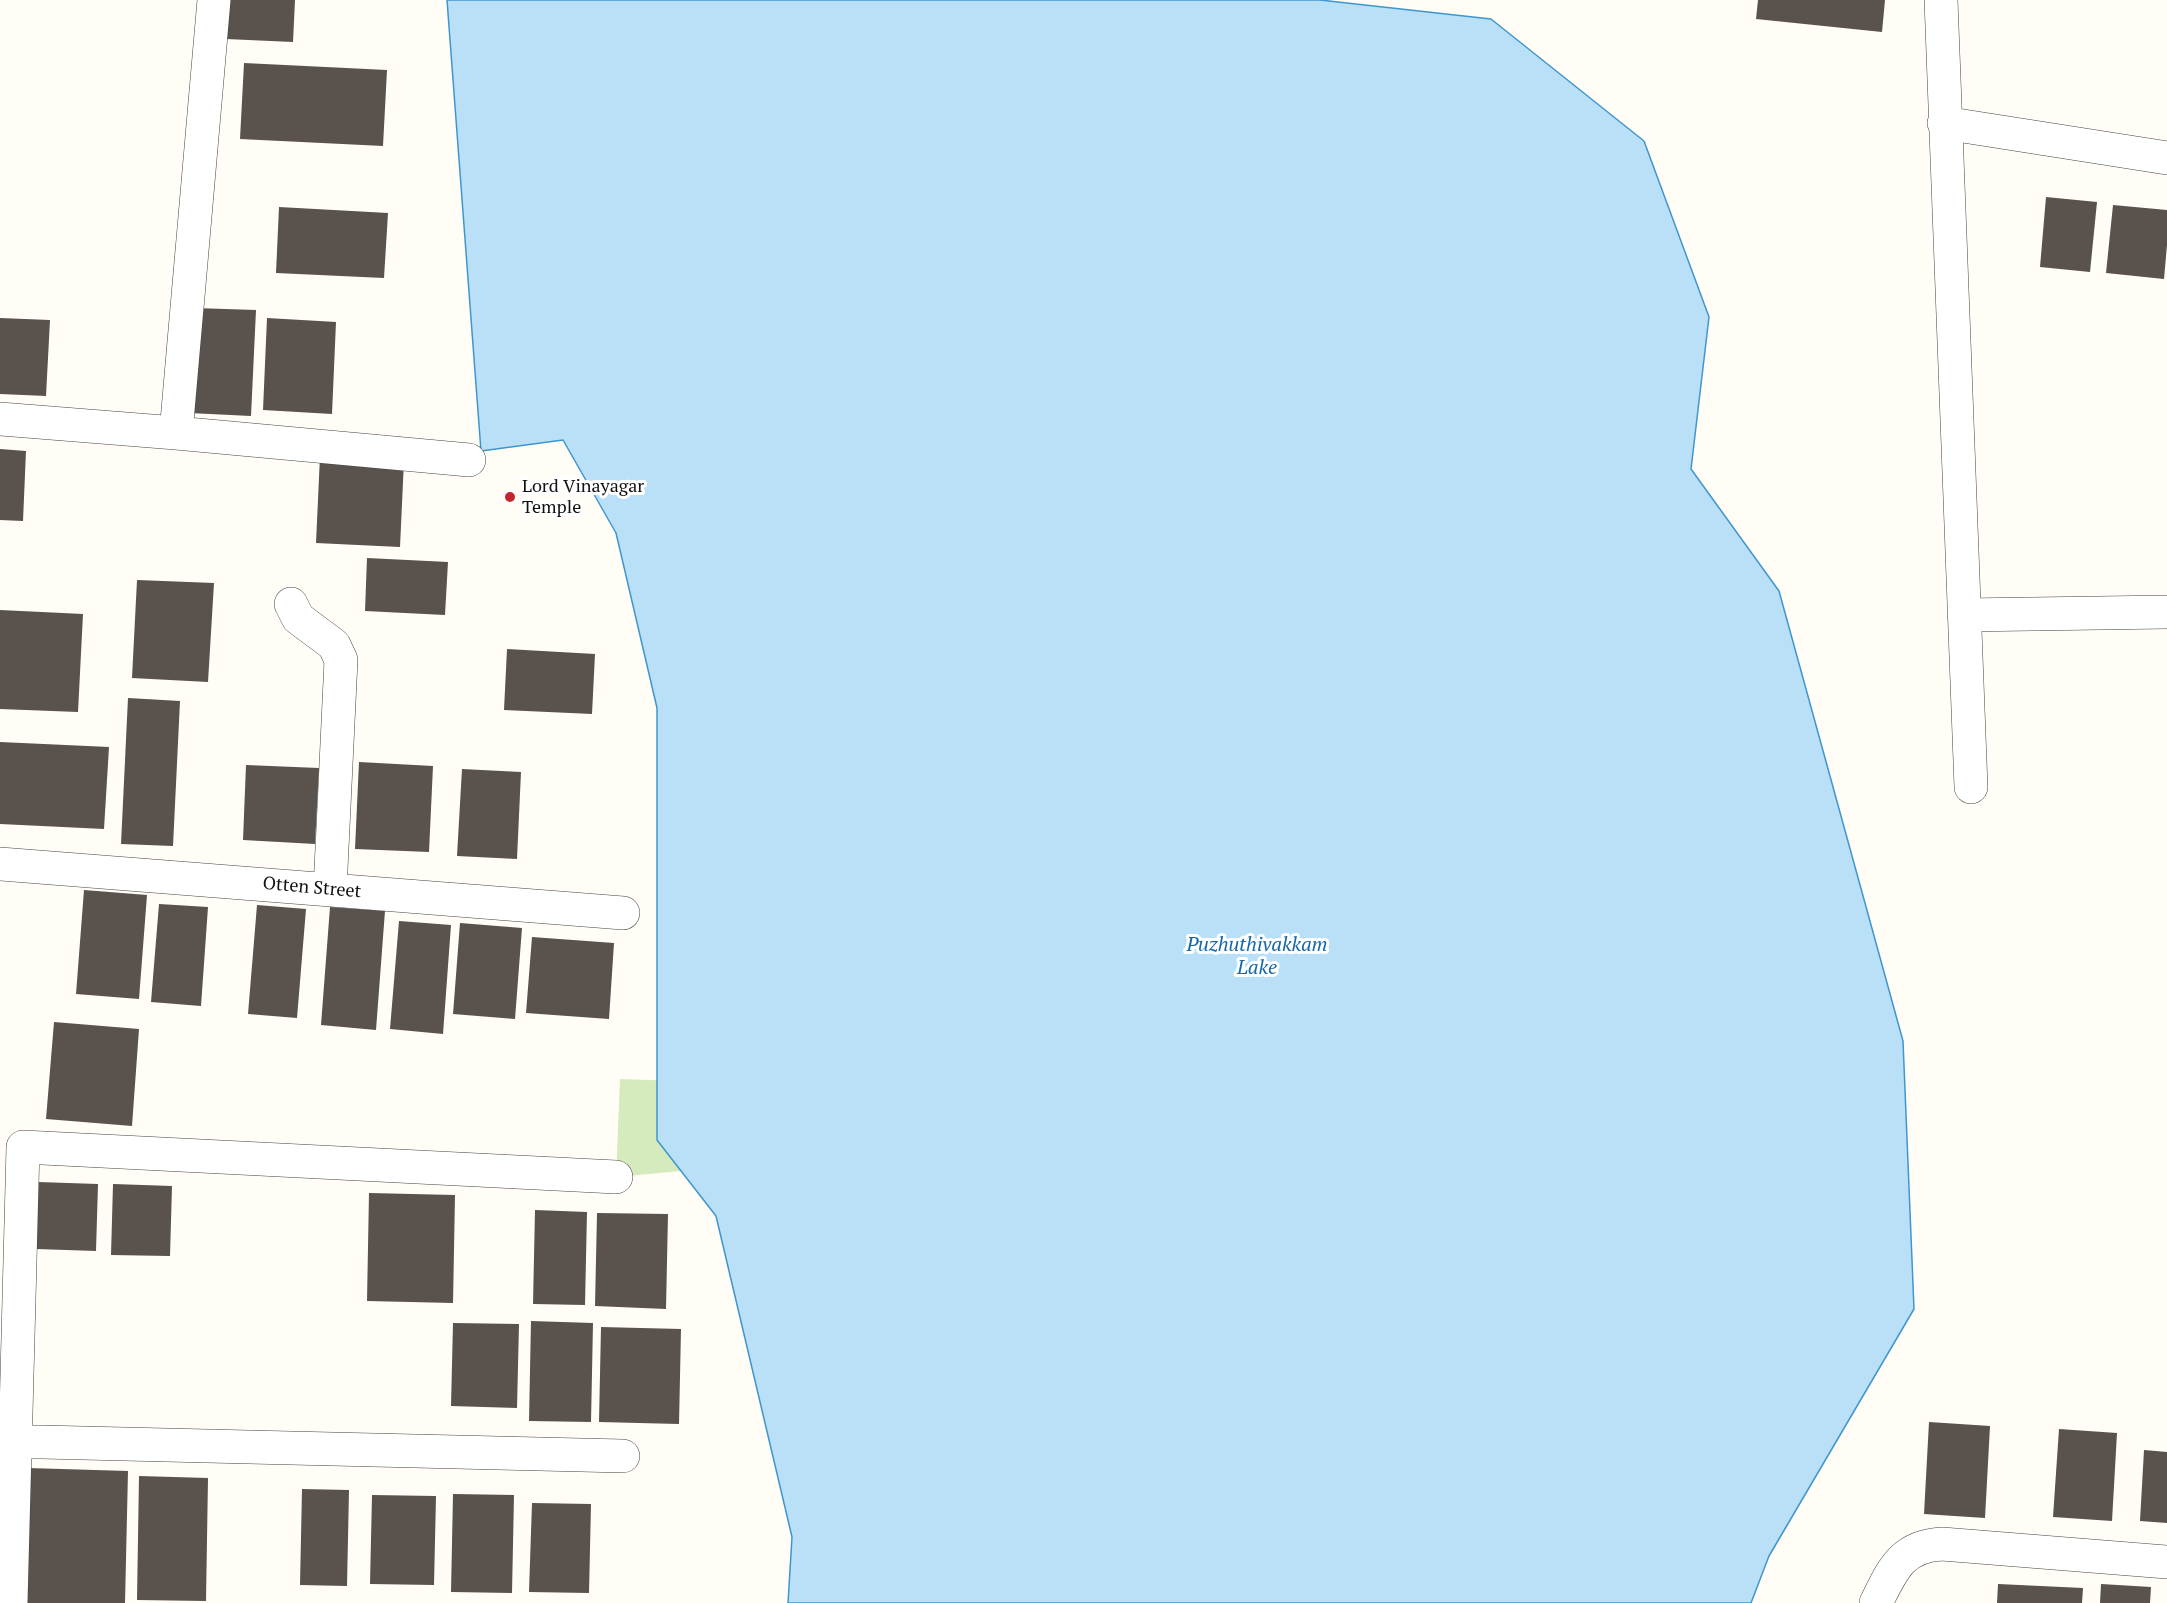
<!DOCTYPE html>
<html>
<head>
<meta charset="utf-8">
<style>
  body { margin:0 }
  canvas { display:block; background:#fffdf5 }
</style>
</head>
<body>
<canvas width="2167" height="1603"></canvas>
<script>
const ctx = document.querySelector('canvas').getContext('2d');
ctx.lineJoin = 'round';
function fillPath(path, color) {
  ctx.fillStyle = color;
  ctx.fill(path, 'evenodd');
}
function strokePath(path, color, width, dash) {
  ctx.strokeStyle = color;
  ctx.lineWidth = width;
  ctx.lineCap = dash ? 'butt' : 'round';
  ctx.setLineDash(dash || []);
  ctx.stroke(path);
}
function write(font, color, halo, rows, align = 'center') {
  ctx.font = font + ' "PT Serif",serif';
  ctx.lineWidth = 6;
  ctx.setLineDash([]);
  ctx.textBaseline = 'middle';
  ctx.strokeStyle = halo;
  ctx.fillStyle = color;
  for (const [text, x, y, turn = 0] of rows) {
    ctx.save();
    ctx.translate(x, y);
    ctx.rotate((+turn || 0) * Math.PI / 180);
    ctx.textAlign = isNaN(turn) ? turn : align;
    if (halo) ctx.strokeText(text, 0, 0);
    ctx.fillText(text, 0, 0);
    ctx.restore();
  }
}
fillPath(new Path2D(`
  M 620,1079 L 678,1081 L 681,1171 L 616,1177 Z`), '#d5ebbd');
const water = new Path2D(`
  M 447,0 L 1320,0 L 1491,19 L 1644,141 L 1709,317 L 1691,469 L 1779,591 L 1903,1041 L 1914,1309 L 1769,1556 L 1751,1603 L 788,1603 L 792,1537 L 716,1216 L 657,1140 L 657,708 L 616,533 L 563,440 L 481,451 Z`);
fillPath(water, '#b9e0f7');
strokePath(water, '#3f96cf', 1.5);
fillPath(new Path2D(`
  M 227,0 L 295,0 L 293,42 L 226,39 Z
  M 1758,0 L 1885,0 L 1882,32 L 1756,19 Z
  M 244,63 L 387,70 L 383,146 L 240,139 Z
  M 2046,197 L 2097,202 L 2090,272 L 2040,267 Z
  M 2113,205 L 2167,210 L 2167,245 L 2164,279 L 2106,273 Z
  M 279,207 L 388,213 L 384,278 L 276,273 Z
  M 195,308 L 256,310 L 251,416 L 189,413 Z
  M 0,318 L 50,320 L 46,396 L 0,394 Z
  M 267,318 L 336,322 L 332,414 L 263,410 Z
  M 0,449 L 26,451 L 23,521 L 0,520 Z
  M 320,456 L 404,460 L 400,547 L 316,543 Z
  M 367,558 L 448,562 L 445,615 L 365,611 Z
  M 137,580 L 214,583 L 208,682 L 132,678 Z
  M 0,610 L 83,614 L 78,712 L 0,709 Z
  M 507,649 L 595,654 L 592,714 L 504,710 Z
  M 128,698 L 180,701 L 173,846 L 121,844 Z
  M 0,742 L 109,747 L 104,829 L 0,824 Z
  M 359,762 L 433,766 L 429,852 L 355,849 Z
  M 246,765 L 319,768 L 315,844 L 243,840 Z
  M 462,769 L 521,772 L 517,859 L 457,856 Z
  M 84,890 L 147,895 L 139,999 L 76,994 Z
  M 159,904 L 208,907 L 201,1006 L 151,1002 Z
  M 257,905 L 306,909 L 297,1018 L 248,1014 Z
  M 330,907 L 385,911 L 376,1030 L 321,1025 Z
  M 399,921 L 451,925 L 443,1034 L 390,1029 Z
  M 460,923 L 522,928 L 515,1019 L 453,1014 Z
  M 532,937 L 614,943 L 609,1019 L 526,1013 Z
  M 54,1022 L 139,1029 L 132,1126 L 46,1119 Z
  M 38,1182 L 98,1184 L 96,1251 L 36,1249 Z
  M 113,1184 L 172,1186 L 170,1256 L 111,1255 Z
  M 369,1193 L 455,1195 L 453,1303 L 367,1301 Z
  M 535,1210 L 587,1212 L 585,1305 L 533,1304 Z
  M 597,1213 L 668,1214 L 666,1309 L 595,1306 Z
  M 531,1321 L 593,1323 L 591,1422 L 529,1421 Z
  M 453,1323 L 519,1324 L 517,1408 L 451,1406 Z
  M 601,1327 L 681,1329 L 679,1424 L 599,1422 Z
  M 1929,1422 L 1990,1426 L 1985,1518 L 1924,1514 Z
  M 2059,1429 L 2117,1433 L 2112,1521 L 2053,1517 Z
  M 2144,1450 L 2167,1452 L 2167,1523 L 2140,1521 Z
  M 28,1468 L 128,1471 L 125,1603 L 24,1603 Z
  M 139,1476 L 208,1478 L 206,1601 L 137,1600 Z
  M 302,1489 L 349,1490 L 347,1586 L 300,1585 Z
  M 453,1494 L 514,1495 L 512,1593 L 451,1592 Z
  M 372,1495 L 436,1496 L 434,1585 L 370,1584 Z
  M 532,1503 L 591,1504 L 589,1593 L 529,1592 Z
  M 1998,1584 L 2083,1588 L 2082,1603 L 1997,1603 Z
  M 2101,1584 L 2151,1587 L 2150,1603 L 2100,1603 Z`), '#5a524d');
const minor = new Path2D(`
  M 1941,0 L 1971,787
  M 1944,123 L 2167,158
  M 0,419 L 176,433 L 214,0
  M 176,433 L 469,460
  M 291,604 L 298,618 L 334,645 L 341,660 L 330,890
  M 1964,615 L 2167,612
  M 0,864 L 623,913
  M 0,1441 L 623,1456
  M 11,1603 L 23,1147 L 616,1177
  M 1876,1603 C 1892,1571 1901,1546 1942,1544 L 2167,1562`);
strokePath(minor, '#444', 34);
strokePath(minor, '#fff', 33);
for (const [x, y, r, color] of [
  [510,497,6,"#c4262e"]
]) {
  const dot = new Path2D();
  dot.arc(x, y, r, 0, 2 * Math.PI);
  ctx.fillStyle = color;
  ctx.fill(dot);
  strokePath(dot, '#fff', 2);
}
write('18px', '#111', '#fff', [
  ["Lord Vinayagar",522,487],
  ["Temple",522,508]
], 'left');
write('18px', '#111', '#fff', [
  ["Otten Street",312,888,5]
]);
write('italic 20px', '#1768a6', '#fff', [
  ["Puzhuthivakkam",1257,945],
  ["Lake",1257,968]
]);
</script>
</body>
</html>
